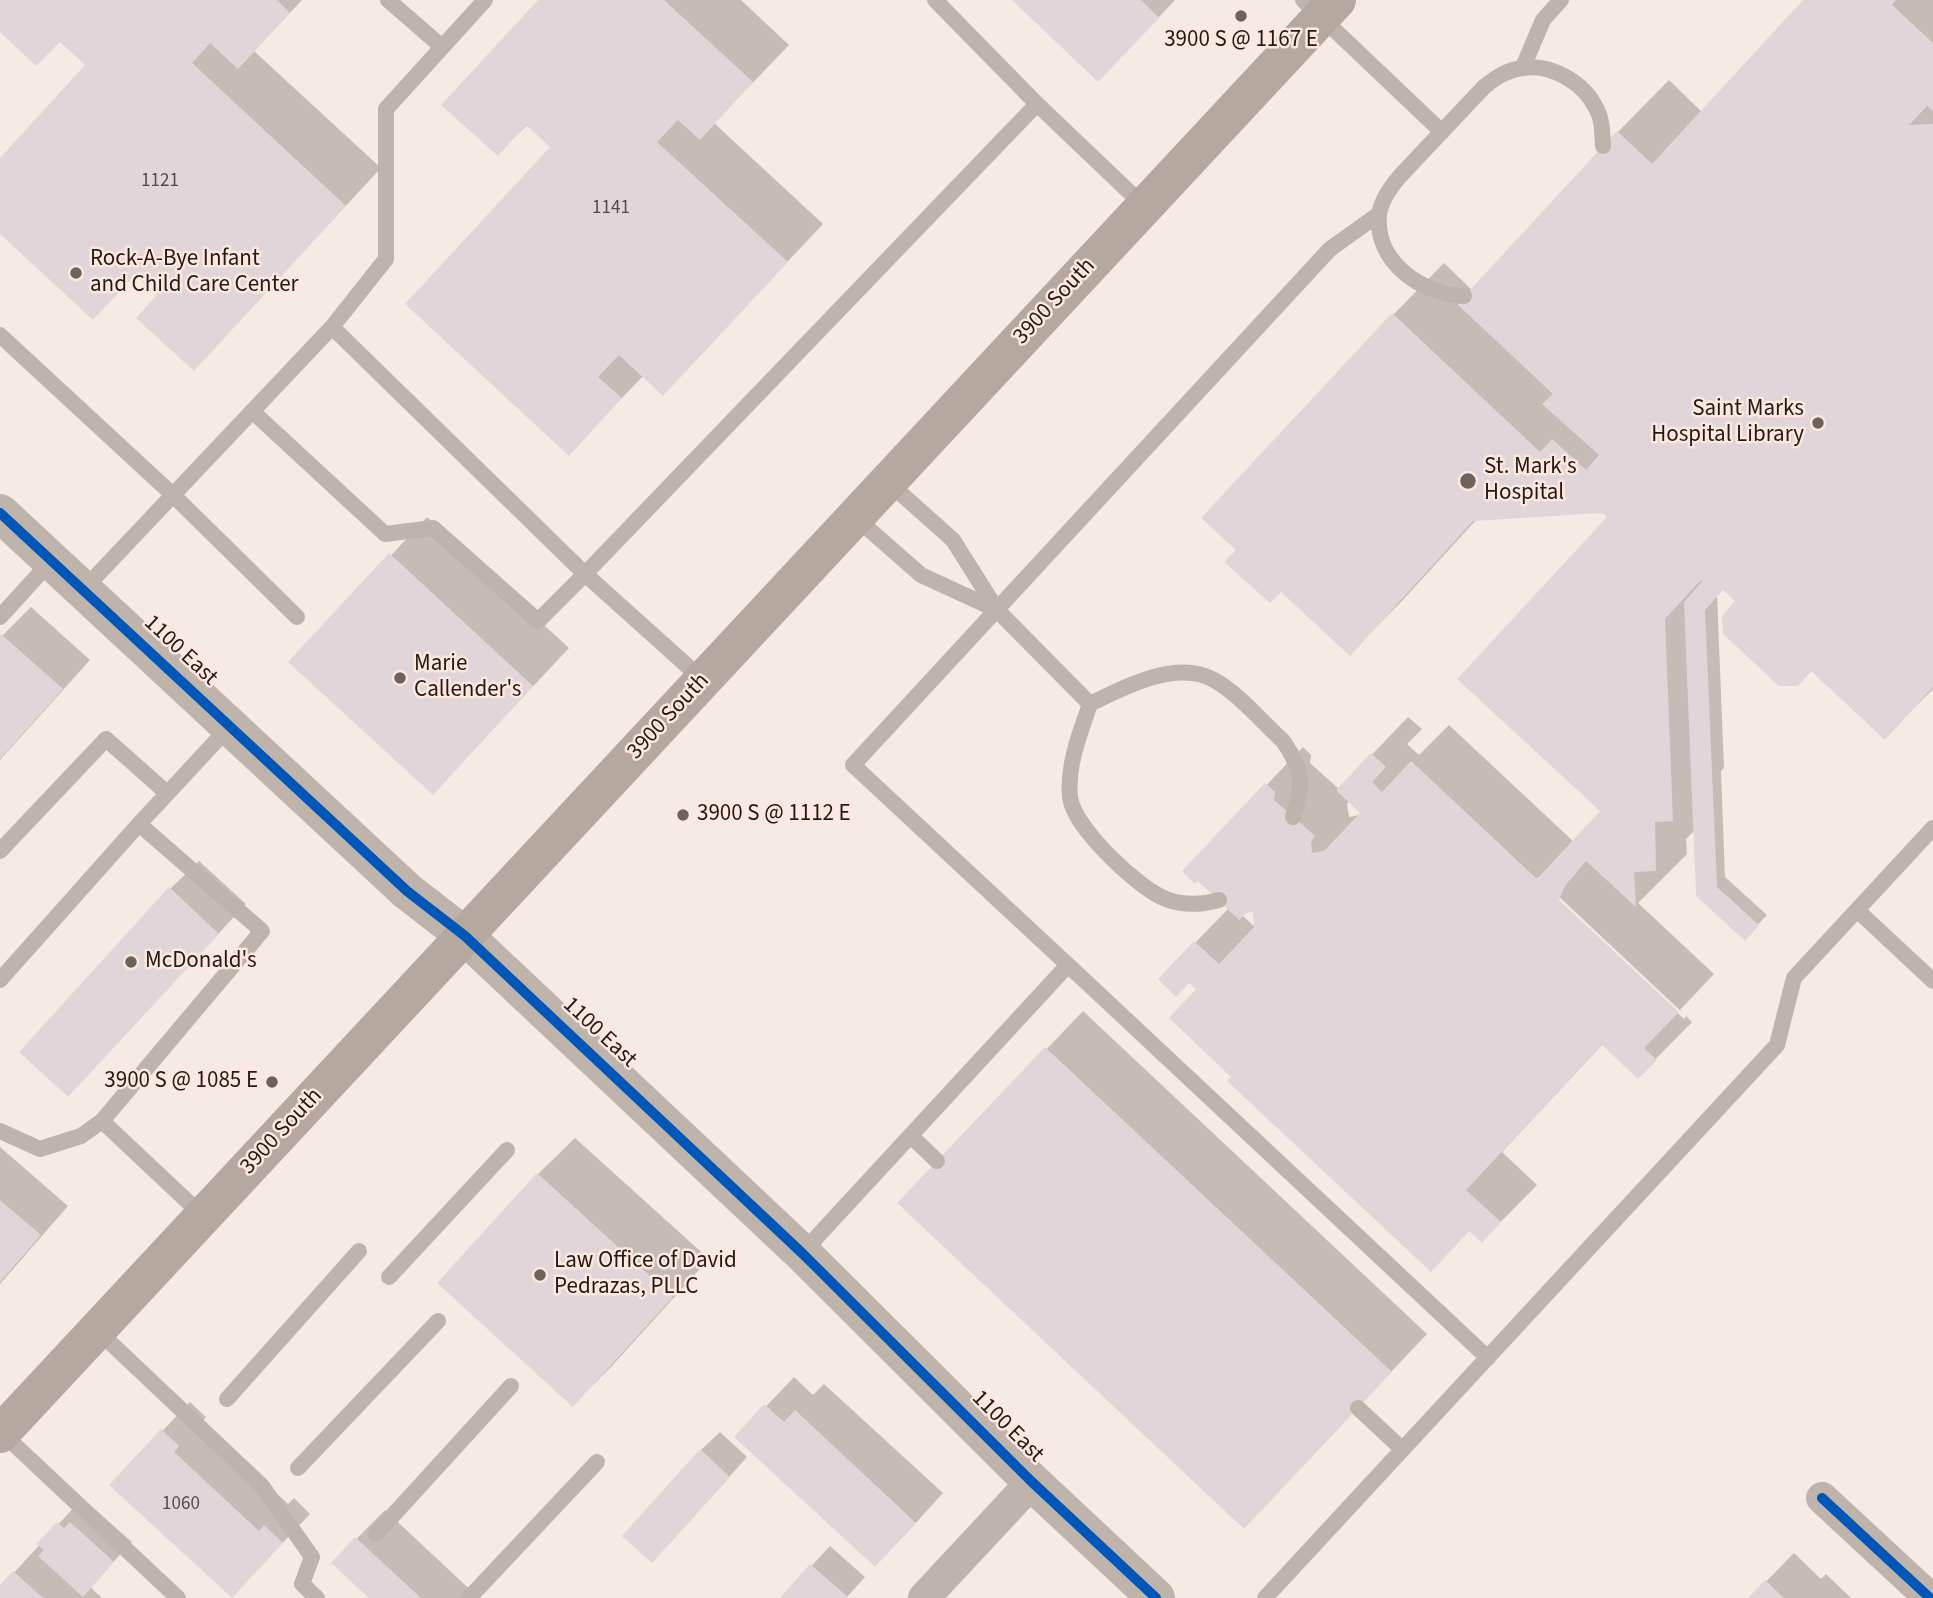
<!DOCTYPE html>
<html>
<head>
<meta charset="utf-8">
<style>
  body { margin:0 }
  canvas { display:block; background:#f6eae5 }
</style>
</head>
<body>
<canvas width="1933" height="1598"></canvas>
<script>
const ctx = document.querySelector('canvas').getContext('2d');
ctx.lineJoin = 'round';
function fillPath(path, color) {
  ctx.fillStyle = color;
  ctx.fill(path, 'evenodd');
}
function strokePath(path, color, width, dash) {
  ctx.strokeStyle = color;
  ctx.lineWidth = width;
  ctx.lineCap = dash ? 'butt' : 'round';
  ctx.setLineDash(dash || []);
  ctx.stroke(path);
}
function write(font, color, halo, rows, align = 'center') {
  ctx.font = font + ' "Source Sans 3",sans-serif';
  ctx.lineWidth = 5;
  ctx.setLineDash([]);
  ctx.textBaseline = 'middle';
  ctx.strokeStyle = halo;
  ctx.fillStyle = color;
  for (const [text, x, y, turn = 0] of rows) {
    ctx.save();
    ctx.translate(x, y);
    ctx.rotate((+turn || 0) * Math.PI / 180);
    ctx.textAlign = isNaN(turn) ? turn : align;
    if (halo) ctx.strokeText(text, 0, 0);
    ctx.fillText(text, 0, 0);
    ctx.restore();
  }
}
fillPath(new Path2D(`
  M 1,0 L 302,0 L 254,51 L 381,168 L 194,369 L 159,295 L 136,274 L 93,318 L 0,232 L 0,160 L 87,65 L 60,40 L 0,30 Z
  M 540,0 L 741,0 L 789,45 L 714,123 L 823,224 L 663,394 L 644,375 L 569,453 L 552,147 L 528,124 L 498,154 Z
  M 1015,0 L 1175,0 L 1126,52 Z
  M 1806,0 L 1933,0 L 1933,689 L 1885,737 L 1724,588 L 1717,595 L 1724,768 L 1721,771 L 1725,877 L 1767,915 L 1745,938 L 1698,896 L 1695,830 L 1686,839 L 1687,854 L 1638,903 L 1714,974 L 1680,1010 L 1692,1022 L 1638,1077 L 1603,1044 L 1502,1152 L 1537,1185 L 1482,1241 L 1470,1230 L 1234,1076 L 1199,989 L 1190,981 L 1160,979 L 1229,908 L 1198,878 L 1184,871 L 1303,747 L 1311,755 L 1310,763 L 1339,789 L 1408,717 L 1422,729 L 1407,744 L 1419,755 L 1449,725 L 1574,842 L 1603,811 L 1609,517 L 1603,512 L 1477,519 L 1401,602 L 1350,653 L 1239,550 L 1393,315 L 1444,263 L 1472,290 L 1618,132 L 1669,80 L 1702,112 ZM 1350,800 L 1363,813 L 1360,815 L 1349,817 L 1347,804 ZM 1538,877 L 1686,1016 L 1684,1019 L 1535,880 ZM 1245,911 L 1255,911 L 1256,928 L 1242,915 Z
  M 427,517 L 569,648 L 433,793 L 291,662 Z
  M 31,607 L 90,660 L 0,760 L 0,638 Z
  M 199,861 L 246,904 L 96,1066 L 170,889 Z
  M 1083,1011 L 1427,1334 L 1244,1527 L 900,1203 Z
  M 575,1138 L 709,1259 L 610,1368 L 573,1405 L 538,1174 Z
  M 0,1147 L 68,1206 L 0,1284 Z
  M 794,1377 L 813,1395 L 824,1384 L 943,1493 L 903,1537 L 737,1437 Z
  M 190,1402 L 206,1417 L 201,1423 L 288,1504 L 294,1498 L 310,1514 L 232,1596 L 111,1485 Z
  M 720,1432 L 747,1457 L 671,1542 L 701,1450 Z
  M 77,1504 L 90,1505 L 132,1542 L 90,1587 L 102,1598 L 0,1598 L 0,1588 Z
  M 385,1510 L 479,1598 L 371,1598 L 333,1563 Z
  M 830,1546 L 865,1577 L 846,1598 L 782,1598 Z
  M 1794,1553 L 1821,1579 L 1826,1574 L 1851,1598 L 1750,1598 Z`), '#0003');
fillPath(new Path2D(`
  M 0,0 L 277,0 L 290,13 L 238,69 L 210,43 L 192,63 L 346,206 L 194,371 L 136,318 L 157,295 L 135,275 L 93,320 L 0,234 L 0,158 L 85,65 L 60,42 L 36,66 L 0,32 Z
  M 538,0 L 664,0 L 753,82 L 700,140 L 678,120 L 657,142 L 788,262 L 663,396 L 619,355 L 598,377 L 622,398 L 569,456 L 405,304 L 550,147 L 526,125 L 498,156 L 441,105 Z
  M 1012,0 L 1141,0 L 1159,18 L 1098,82 Z
  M 1803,0 L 1896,0 L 1892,5 L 1933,43 L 1933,111 L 1927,106 L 1909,125 L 1933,124 L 1933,687 L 1885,740 L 1811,671 L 1798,686 L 1779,686 L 1723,634 L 1722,616 L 1735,601 L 1723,590 L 1705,610 L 1717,887 L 1759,925 L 1745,941 L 1696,896 L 1684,602 L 1704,579 L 1698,583 L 1665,619 L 1673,821 L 1655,822 L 1656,871 L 1634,872 L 1636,907 L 1586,861 L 1565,886 L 1559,900 L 1679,1012 L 1644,1048 L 1657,1060 L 1638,1079 L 1602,1045 L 1466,1190 L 1501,1222 L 1482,1243 L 1469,1231 L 1431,1272 L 1227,1081 L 1231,1077 L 1169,1018 L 1196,989 L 1189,983 L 1176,997 L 1158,979 L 1194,941 L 1219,964 L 1254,927 L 1253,912 L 1246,913 L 1239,920 L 1198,881 L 1195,884 L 1182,871 L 1265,783 L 1275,792 L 1274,800 L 1315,836 L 1311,842 L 1312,853 L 1324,851 L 1360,813 L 1336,790 L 1371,753 L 1386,767 L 1372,782 L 1382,792 L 1411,761 L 1537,879 L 1600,811 L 1457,679 L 1607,517 L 1602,513 L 1473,521 L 1350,656 L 1281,592 L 1270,603 L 1224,562 L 1236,550 L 1201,518 L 1392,313 L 1540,452 L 1552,439 L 1586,470 L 1599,455 L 1542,404 L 1553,394 L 1457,304 L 1617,131 L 1652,164 Z
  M 389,553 L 533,686 L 433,795 L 288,662 Z
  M 1,634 L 63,689 L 0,759 L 0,635 Z
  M 169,887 L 219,934 L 68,1097 L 19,1052 Z
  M 1045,1047 L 1392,1372 L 1244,1529 L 897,1203 Z
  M 537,1173 L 673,1297 L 573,1407 L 437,1283 Z
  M 0,1200 L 41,1235 L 0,1282 Z
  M 764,1404 L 784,1422 L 795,1410 L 916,1523 L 875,1567 L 734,1437 Z
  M 161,1429 L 179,1446 L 174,1452 L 259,1531 L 264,1525 L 283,1543 L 232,1598 L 109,1485 Z
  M 700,1449 L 730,1477 L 652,1563 L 622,1536 Z
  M 57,1522 L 64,1528 L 70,1522 L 114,1562 L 83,1597 L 38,1556 L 44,1550 L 36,1544 Z
  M 355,1537 L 421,1598 L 369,1598 L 331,1563 Z
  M 810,1564 L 849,1598 L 780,1598 Z
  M 13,1571 L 43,1598 L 0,1598 L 0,1585 Z
  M 1765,1580 L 1784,1598 L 1748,1598 Z`), '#e0d6d9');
strokePath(new Path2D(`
  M 388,0 L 441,46
  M 935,0 L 1037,104 L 1144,206
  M 1303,0 L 1442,132
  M 1523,67 L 1543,20 L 1561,0
  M 1464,296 C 1421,294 1375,262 1379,215 C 1381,200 1391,187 1400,176 L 1484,87 C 1496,77 1507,70 1523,68 C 1551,63 1584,83 1596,108 C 1603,120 1602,133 1603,146
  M 332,327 L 386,259 L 386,109 L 485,0
  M 0,335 L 173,495 L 297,617
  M 888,482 L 953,540 L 997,610 L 1090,704
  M 855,517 L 921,575 L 997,610
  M 83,590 L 332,327 L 585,574 L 538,621 L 433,528 L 385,534 L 252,411
  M 0,617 L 51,561
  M 703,680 L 585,574 L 1037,104
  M 0,851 L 106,739 L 167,793
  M 1219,900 C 1201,905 1184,906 1166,899 C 1139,889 1073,827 1070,797 C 1067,765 1080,733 1090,704 C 1124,687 1177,659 1214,680 C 1238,693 1262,722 1283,741 C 1303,770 1304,784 1293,817
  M 1857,910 L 1933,981
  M 1068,965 L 1488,1358
  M 0,980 L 139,824 L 230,726
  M 102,1121 L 203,1216
  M 0,1131 L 40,1149 L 81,1136 L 102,1121 L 262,931 L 139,824
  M 911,1136 L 937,1161
  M 802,1253 L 1068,965 L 853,765 L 1330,249 L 1379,214
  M 389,1277 L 507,1150
  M 97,1330 L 262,1486 L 312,1557 L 302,1584 L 317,1598
  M 227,1399 L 359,1251
  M 1358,1408 L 1402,1449
  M 2,1433 L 178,1598
  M 298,1468 L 438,1321
  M 376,1534 L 511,1386
  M 469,1598 L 597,1462
  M 1265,1598 L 1777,1045 L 1794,978 L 1933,828`), '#bfb4ab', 16);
strokePath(new Path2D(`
  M 1822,1498 L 1930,1598
  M 924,1598 L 1032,1482`), '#bfb4ab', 32);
strokePath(new Path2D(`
  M 0,513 L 407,891 L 465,936 L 802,1253 L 1032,1482 L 1156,1598`), '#bfb4ab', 38);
strokePath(new Path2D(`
  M 0,1434 L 1337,0`), '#b5a89e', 38);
strokePath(new Path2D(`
  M 0,513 L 407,891 L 465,936 L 802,1253 L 1032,1482 L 1156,1598
  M 1822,1498 L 1930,1598`), '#0057b8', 10);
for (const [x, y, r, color] of [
  [1241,16,7,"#6e625c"],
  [76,273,7,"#6e625c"],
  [1818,423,7,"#6e625c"],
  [1468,481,9,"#6e625c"],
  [400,678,7,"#6e625c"],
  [683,815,7,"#6e625c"],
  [131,962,7,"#6e625c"],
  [272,1082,7,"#6e625c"],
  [540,1275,7,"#6e625c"]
]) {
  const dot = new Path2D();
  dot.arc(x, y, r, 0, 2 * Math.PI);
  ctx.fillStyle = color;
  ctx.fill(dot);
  strokePath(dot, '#fde7de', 2.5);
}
write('19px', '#554946', null, [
  ["1121",160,182],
  ["1141",611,209],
  ["1060",181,1505]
]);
write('23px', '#251913', '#fde7de', [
  ["3900 S @ 1167 E",1241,41,"center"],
  ["Rock-A-Bye Infant",90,260],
  ["and Child Care Center",90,286],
  ["Saint Marks",1804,410,"right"],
  ["Hospital Library",1804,436,"right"],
  ["St. Mark's",1484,468],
  ["Hospital",1484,494],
  ["Marie",414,665],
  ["Callender's",414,691],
  ["3900 S @ 1112 E",697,815],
  ["McDonald's",145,962],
  ["3900 S @ 1085 E",258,1082,"right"],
  ["Law Office of David",554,1262],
  ["Pedrazas, PLLC",554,1288]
], 'left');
write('23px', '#251913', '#fde7de', [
  ["3900 South",1055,302,-47],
  ["1100 East",180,651,43],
  ["3900 South",669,717,-47],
  ["1100 East",599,1033,43],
  ["3900 South",282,1132,-47],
  ["1100 East",1007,1427,45]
]);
</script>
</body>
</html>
